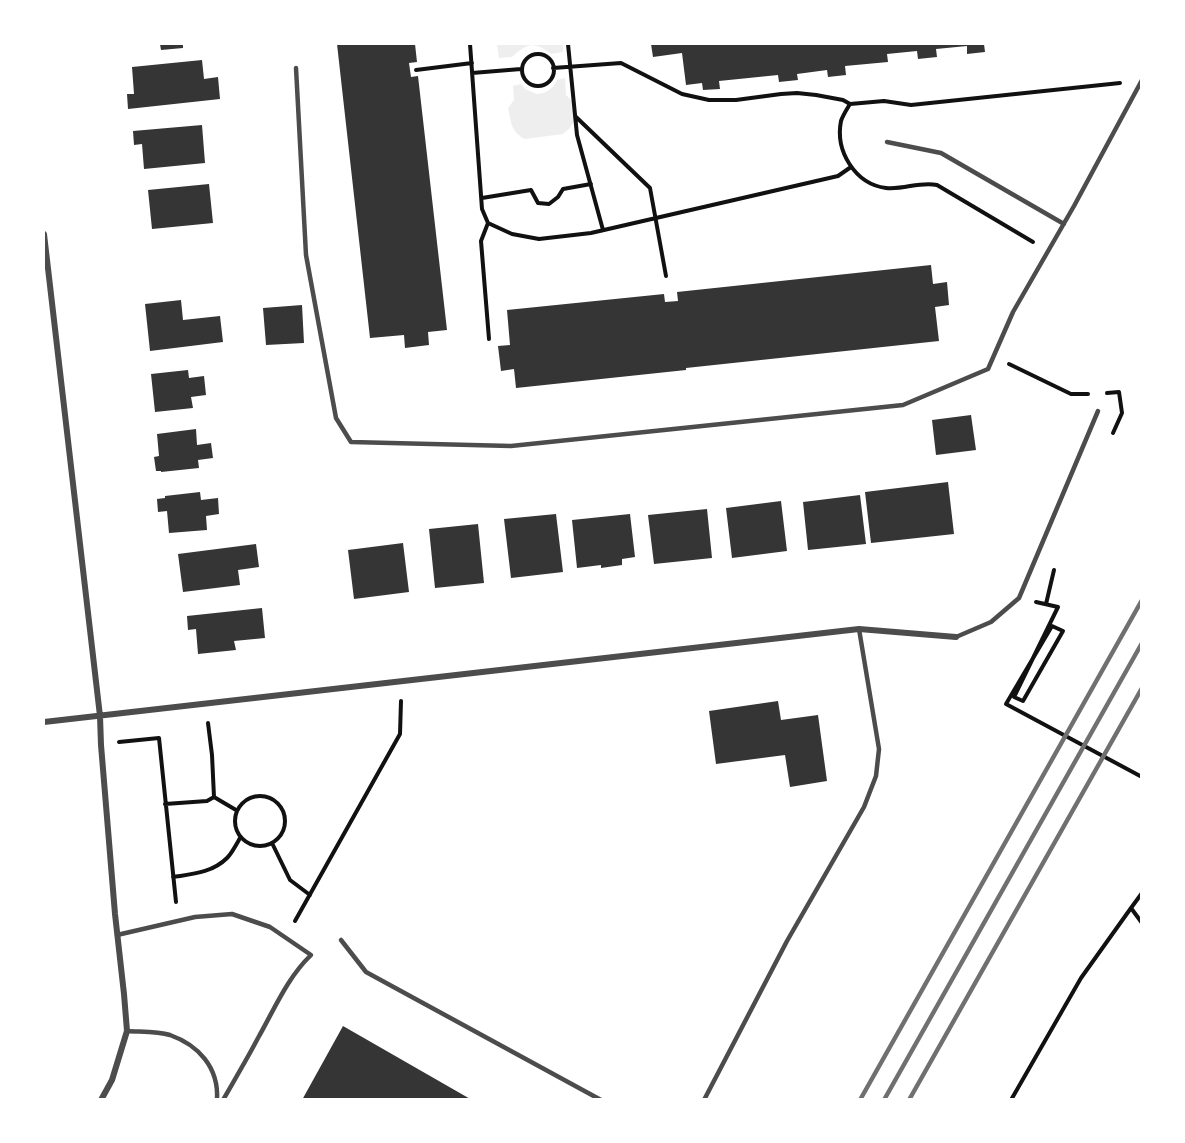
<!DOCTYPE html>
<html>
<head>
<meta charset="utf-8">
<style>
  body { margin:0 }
  #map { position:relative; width:1185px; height:1143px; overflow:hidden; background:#fff; font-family:"Sofia Sans Condensed",sans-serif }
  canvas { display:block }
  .frame { position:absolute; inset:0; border:45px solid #fff; pointer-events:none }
</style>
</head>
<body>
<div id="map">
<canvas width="1185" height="1143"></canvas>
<div class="frame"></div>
</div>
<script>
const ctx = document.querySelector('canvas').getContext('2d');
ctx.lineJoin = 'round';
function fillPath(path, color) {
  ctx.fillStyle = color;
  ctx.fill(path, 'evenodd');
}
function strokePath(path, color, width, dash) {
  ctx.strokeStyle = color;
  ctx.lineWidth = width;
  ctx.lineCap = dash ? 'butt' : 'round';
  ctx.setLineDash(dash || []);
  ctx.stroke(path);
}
fillPath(new Path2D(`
  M 497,44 L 563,44 L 563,52 L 551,54 C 535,41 527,43 512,57 L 499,58 Z
  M 565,78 L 566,95 L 574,103 L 575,120 L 570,128 L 563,134 L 525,139 C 511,132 511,122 508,108 L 514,100 L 513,86 L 521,84 L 525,89 L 537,94 C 547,93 553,89 557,80 Z`), '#eee');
fillPath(new Path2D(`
  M 160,44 L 183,44 L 183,48 L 161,50 Z
  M 337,44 L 415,44 L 417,62 L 409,63 L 411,77 L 418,76 L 447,330 L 428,332 L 429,345 L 405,348 L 404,335 L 370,338 Z
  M 651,44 L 984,44 L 985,52 L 967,54 L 967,46 L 936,49 L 937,57 L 918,59 L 917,51 L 887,54 L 888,62 L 845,66 L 846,75 L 828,77 L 827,70 L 797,74 L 798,80 L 779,82 L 778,75 L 719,81 L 720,89 L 703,90 L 702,83 L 686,85 L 682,53 L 653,57 Z
  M 202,60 L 204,79 L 218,77 L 220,99 L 128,109 L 127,94 L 134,94 L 132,67 Z
  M 202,125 L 205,163 L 144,169 L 142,144 L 134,145 L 133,131 Z
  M 209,184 L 213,223 L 152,229 L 148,190 Z
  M 931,265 L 933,284 L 947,282 L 949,305 L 935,307 L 939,341 L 686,368 L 686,370 L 516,388 L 514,369 L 501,371 L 498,346 L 510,345 L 507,310 L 664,294 L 665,302 L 678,301 L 677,292 Z
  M 181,300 L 183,320 L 220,316 L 223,342 L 150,351 L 145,304 Z
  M 302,305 L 304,343 L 266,345 L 263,308 Z
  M 188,370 L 189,378 L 204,376 L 206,395 L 191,397 L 193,408 L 155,412 L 151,374 Z
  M 971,415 L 976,450 L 936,455 L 932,420 Z
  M 196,429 L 197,445 L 211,443 L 213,458 L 198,460 L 199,468 L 161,472 L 161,471 L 156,471 L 154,457 L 159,456 L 157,434 Z
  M 948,482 L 954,534 L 871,543 L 865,492 Z
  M 200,492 L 201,500 L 218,498 L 219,514 L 206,516 L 207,530 L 169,533 L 167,511 L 158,512 L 157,499 L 165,498 L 165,496 Z
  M 860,495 L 866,544 L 808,550 L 803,502 Z
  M 781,501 L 787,551 L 732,558 L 726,508 Z
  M 707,509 L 712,558 L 654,564 L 648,515 Z
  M 556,514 L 563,572 L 511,578 L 504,519 Z
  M 630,514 L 635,557 L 622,559 L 622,565 L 601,568 L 601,565 L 577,568 L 572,520 Z
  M 478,524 L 484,583 L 435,588 L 429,529 Z
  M 403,543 L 409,592 L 354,599 L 348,550 Z
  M 256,544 L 259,567 L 238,570 L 240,585 L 183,592 L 178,554 Z
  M 262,608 L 265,638 L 234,641 L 236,650 L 198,654 L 196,629 L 188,630 L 187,616 Z
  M 778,701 L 781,720 L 818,715 L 827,781 L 790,787 L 785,755 L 716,764 L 709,711 Z
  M 343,1026 L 472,1100 L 302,1100 Z`), '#353535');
strokePath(new Path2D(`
  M 470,44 L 482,209 L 488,223 L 512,234 L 539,239 L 591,233 L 838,176 L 851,167
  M 568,44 L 577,135 L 603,230
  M522 70a16 16 0 1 1 32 0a16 16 0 1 1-32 0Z
  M 553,68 L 621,63 L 682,94 L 709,100 L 736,100 L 781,94 L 797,93 L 816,95 L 843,100 L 850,104 L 884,101 L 911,105 L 1120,83
  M 416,70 L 472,63
  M 472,73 L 521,69
  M 850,104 C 847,109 843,115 841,121 C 835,151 855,184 886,188 C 904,190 920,181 937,185 L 1033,242
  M 575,116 L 650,188 L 666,276
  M 482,198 L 531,190 L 538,203 L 549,204 L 558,197 L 563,189 L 591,184
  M 488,223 L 481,241 L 489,339
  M 1009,364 L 1071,394 L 1088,394
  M 1107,393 L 1119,392 L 1122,413 L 1113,433
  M 1036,602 L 1058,607 L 1014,697 L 1023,701 L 1063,631 L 1052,626 L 1006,704 L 1142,777
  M 1046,604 L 1054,570
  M 208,723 L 212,755 L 214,797 L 236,810
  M 119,742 L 159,738 L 176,902
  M235 821a25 25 0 1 1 50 0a25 25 0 1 1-50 0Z
  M 165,804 L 207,801 L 214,797
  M 272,843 L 290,880 L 310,895
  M 173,877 C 192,874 212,873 227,858 C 232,853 236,845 240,838
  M 1142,893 L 1131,908 L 1142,923
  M 295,921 L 400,734 L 401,701
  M 1011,1100 L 1081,978 L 1131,908`), '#111', 4);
strokePath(new Path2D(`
  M 296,68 L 306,255 L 336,418 L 351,442 L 511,446 L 903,405 L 988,369 L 1013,312 L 1074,206 L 1142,80
  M 887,142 L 941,153 L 1064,224
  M 956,637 L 991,622 L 1019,598 L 1098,411
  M 117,935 L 195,917 L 232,914 L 270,927 L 311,955 C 287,978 274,1010 258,1038 C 247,1059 235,1079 223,1100
  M 341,940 L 366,972 L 601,1100
  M 127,1031 C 140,1032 157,1031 170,1035 C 198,1045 219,1067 217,1100
  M 704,1100 L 787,941 L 864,807 L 876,776 L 879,749 L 859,629`), '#4c4c4c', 4.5);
strokePath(new Path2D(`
  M 44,234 L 100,716 L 101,745 L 115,914 L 124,994 L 127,1031 L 112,1080 L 101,1100
  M 44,722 L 859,629 L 956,637`), '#4c4c4c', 6);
strokePath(new Path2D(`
  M 860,1100 L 1142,600
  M 884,1100 L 1142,643
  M 909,1100 L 1142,688`), '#707070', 4.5);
</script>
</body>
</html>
